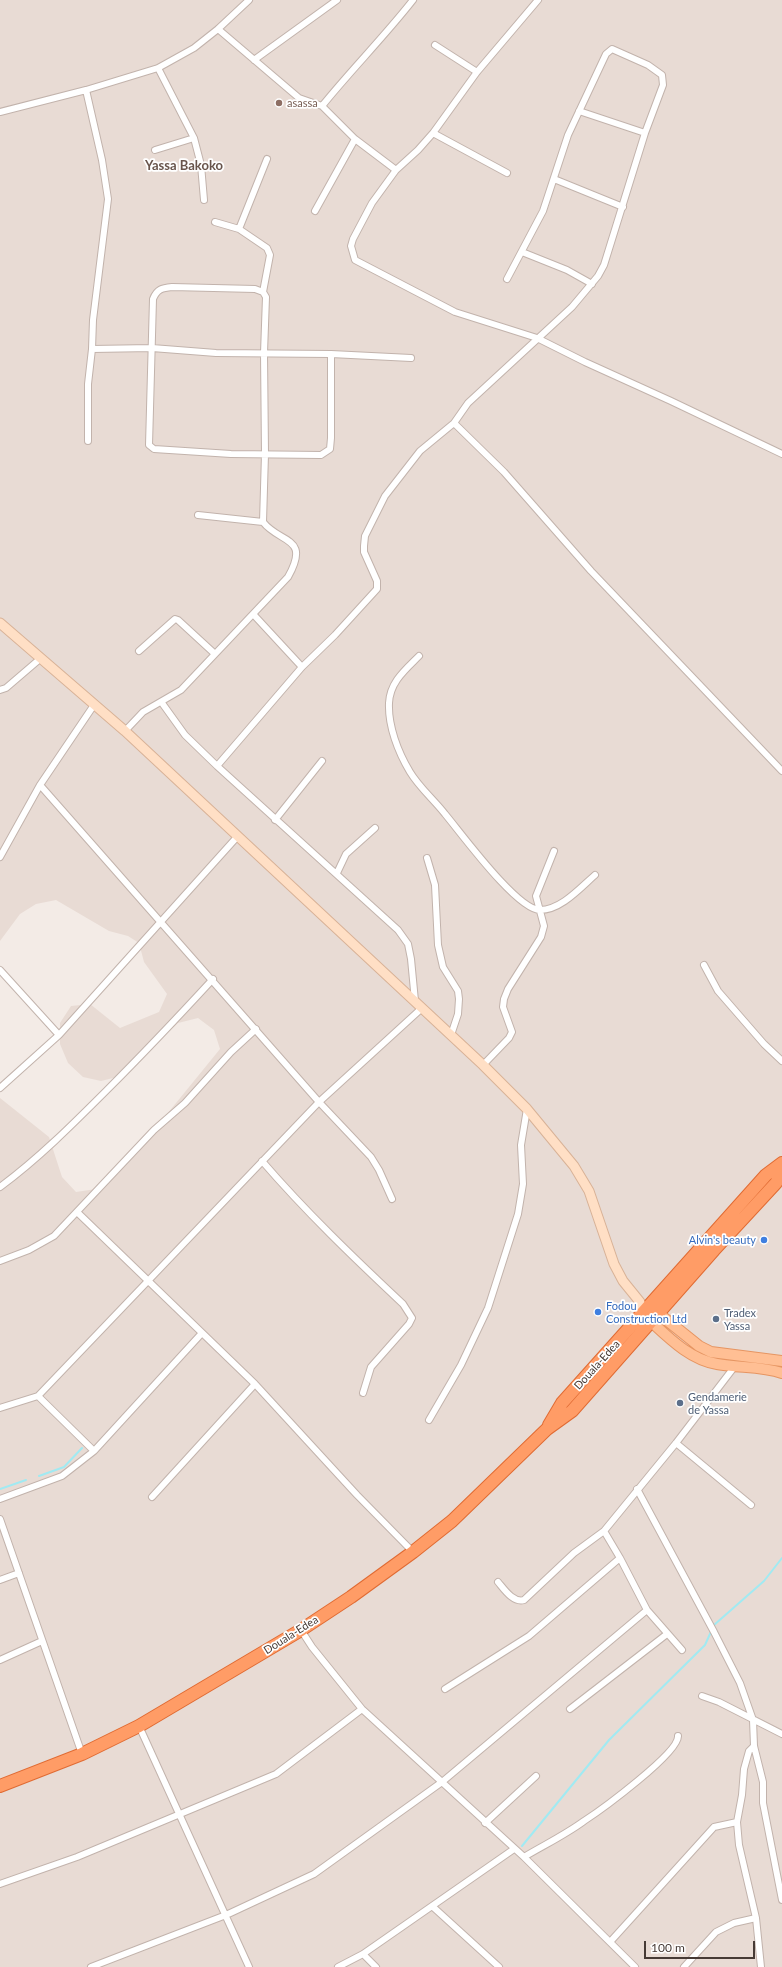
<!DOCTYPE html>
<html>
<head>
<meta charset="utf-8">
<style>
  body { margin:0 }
  #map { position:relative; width:782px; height:1967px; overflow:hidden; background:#f3ebe6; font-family:Lato,sans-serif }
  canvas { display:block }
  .scale { position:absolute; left:644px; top:1941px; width:111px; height:18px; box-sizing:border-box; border:2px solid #463a35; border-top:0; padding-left:5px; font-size:12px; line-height:14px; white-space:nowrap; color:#463a35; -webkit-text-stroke:3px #fff; paint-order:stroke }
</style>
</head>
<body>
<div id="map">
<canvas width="782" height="1967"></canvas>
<div class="scale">100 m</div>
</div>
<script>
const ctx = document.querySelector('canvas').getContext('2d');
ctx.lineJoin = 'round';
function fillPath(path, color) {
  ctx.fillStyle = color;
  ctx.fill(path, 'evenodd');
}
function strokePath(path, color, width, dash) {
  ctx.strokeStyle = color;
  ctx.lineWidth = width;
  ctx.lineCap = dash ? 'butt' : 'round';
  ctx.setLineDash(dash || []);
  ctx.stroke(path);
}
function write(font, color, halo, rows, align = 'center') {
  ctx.font = font + ' Lato,sans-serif';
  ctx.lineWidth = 3.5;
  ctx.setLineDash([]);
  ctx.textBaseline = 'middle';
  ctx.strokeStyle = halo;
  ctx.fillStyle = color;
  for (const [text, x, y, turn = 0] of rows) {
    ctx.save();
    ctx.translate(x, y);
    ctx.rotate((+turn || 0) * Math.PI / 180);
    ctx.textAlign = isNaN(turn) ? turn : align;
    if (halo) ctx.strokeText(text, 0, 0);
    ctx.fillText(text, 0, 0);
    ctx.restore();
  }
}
fillPath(new Path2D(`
  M 0,0 L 782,0 L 782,1967 L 0,1967 L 0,1098 L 49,1137 L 62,1177 L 76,1192 L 96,1189 L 154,1130 L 220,1049 L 214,1030 L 198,1018 L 178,1023 L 121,1076 L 101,1081 L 83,1077 L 68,1063 L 60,1044 L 60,1023 L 71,1006 L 90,1004 L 120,1028 L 159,1012 L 167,994 L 144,962 L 139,943 L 128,936 L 109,931 L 56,900 L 36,904 L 20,914 L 0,941 Z`), '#e8dbd4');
strokePath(new Path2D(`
  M 39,1476 L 64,1467 L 82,1448
  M 0,1489 L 26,1480
  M 522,1846 L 609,1740 L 705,1645 L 714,1625 L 764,1581 L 782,1558`), '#a1eaf2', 2);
const street = new Path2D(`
  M 538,0 L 477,72 L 433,133 L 418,150 L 396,170 L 372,203 L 353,239 L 351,246 L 355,260 L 455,312 L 537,338 L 585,362 L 671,401 L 782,454
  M 218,29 L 299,98 L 322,106 L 355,139 L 396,170
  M 435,45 L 477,72
  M 254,60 L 337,0
  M 158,68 L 194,138 L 201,165 L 204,200
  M 86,90 L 102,160 L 108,199 L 93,320 L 92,349 L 88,384 L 88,441
  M 322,106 C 351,70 384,37 413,0
  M 579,111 L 645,133
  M 0,112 L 86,90 L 158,68 L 194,48 L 218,29 L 249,0
  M 433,133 L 507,173
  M 155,150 L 194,138
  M 554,179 L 623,207
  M 315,211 L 355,139
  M 215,222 L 239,229 L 267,248 L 270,255 L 263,292
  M 239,229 L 267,159
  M 522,252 L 567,270 L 592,284
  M 92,349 L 152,348 L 216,353 L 331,354 L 411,358
  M 454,423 L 504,472 L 591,571 L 782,771
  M 198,515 L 263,522
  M 253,614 L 302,667
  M 139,651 L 175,619 L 178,620 L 215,654
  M 419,656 C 405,670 390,682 389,703 C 388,726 398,752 410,772 C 419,787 434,800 445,814 C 461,833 517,910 540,910 C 561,910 580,888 595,875
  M 0,690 L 6,688 L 41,658
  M 162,703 L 185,735 L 217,766 L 398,930 L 408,944 L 411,959 L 415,1001
  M 125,731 L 143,712 L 181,690 L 288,577 C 311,536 280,544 263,522 L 265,454 L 264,353 L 266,297 L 263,292 L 255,289 L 172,287 C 162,288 157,289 153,299 L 149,445 L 154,449 L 231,454 L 321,455 L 330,449 L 331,438 L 331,354
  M 217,766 L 302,667 L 335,635 L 377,589 L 377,581 L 364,552 L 364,546 L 365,536 L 385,496 L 420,451 L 454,423 L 468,403 L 572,307 L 598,276 L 604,265 L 645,133 L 663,85 L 662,75 L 648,65 L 612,49 L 606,54 L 568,135 L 543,211 L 507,279
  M 40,785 L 319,1102 L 371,1157 L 379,1170 L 392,1199
  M 275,820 L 322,761
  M 0,857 L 40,785 L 94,705
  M 427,858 L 435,885 L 438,945 L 443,967 L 458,991 L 459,999 L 458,1014 L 451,1035
  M 337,873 L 346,854 L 375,828
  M 704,965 L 718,991 L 764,1044 L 782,1061
  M 0,970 L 59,1035
  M 483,1065 L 509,1038 L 512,1032 L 503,1007 L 504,999 L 508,989 L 541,937 L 544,926 L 536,896 L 554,851
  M 0,1088 L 59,1035 L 237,837
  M 262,1161 C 306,1212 354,1258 403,1304 L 412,1318 L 409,1324 L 371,1367 L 363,1393
  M 0,1187 C 38,1159 72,1125 106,1091 C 142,1055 178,1017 213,979
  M 77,1212 L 255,1384 L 357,1495 L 413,1552
  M 0,1261 L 29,1250 L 54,1236 L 154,1130 L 185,1103 L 231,1052 L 256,1029
  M 38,1396 L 94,1451
  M 0,1408 L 38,1396 L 319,1102 L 422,1008
  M 429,1420 L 461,1365 L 488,1308 L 518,1214 L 523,1184 L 521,1145 L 527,1109
  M 676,1443 L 751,1505
  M 637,1489 L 714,1632 L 740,1683 L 753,1720 L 754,1746 L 763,1782 L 763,1803 L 782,1900
  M 152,1497 L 255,1384
  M 0,1499 L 62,1476 L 94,1451 L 202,1333
  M 0,1519 L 82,1754
  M 604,1531 L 620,1558 L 647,1610 L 682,1650
  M 0,1580 L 19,1573
  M 498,1582 C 504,1589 513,1603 524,1600 L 574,1553 L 604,1531 L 676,1443 L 735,1366
  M 301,1630 L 312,1647 L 362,1709 L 524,1857 L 635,1967
  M 0,1660 L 42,1641
  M 445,1689 L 529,1636 L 620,1558
  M 702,1696 L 719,1702 L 782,1734
  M 570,1709 L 667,1634
  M 139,1726 L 249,1967
  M 754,1746 L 749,1751 L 744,1769 L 742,1795 L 737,1822 L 739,1845 L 756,1918 L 761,1967
  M 485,1823 L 536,1776
  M 524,1857 C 544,1845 565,1835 584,1821 C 601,1810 679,1753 678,1736
  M 0,1884 L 77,1857 L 276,1774 L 362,1709
  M 432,1906 L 499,1967
  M 610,1942 L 714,1827 L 737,1822
  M 363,1954 L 376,1967
  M 91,1967 L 226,1915 L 314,1874 L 442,1782 L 647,1610
  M 338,1967 L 363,1954 L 514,1849
  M 684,1967 L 716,1932 L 734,1923 L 756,1918`);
const secondary = new Path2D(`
  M 0,623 L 125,731 L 483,1065 L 527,1109 L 574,1166 L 589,1191 L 614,1264 L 623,1281 L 640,1302 L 643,1314`);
const primary = new Path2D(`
  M 653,1309 L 699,1346 L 711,1352 L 782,1361
  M 646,1317 C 666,1335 689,1360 717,1364 C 739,1368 762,1366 782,1373`);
const highway = new Path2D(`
  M 549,1425 L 562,1403 L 766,1175 L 782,1163
  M 0,1786 L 82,1754 L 139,1726 L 301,1630 L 351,1597 L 413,1552 L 452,1521 L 547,1429 L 572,1411 L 714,1250 L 776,1183 L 782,1173`);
strokePath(street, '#c2b3ac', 8);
strokePath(secondary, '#d8b297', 11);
strokePath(primary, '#e69562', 12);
strokePath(highway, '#e06b33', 14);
strokePath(street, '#fff', 6);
strokePath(secondary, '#ffdfc5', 9);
strokePath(primary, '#ffbf94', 10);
strokePath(highway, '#ff9c66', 12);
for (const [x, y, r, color] of [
  [279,103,4,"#8d6e63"],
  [764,1240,4,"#3f7fe0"],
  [598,1312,4,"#3f7fe0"],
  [716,1319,4,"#5c6f8a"],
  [680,1403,4,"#5c6f8a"]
]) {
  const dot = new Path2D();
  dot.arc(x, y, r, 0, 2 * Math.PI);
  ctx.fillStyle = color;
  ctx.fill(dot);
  strokePath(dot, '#fff', 1.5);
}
write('11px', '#785e54', '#fff', [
  ["asassa",287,103]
], 'left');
write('11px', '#366cbe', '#fff', [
  ["Alvin's beauty",756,1240],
  ["Fodou",606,1306,"left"],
  ["Construction Ltd",606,1319,"left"]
], 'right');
write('11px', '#4e5e75', '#fff', [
  ["Tradex",724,1313],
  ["Yassa",724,1326],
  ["Gendamerie",688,1397],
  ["de Yassa",688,1410]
], 'left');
write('11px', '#463a35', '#fff', [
  ["Douala-Edea",597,1365,-48],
  ["Douala-Edea",291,1635,-32]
]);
write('bold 13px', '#69554c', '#fff', [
  ["Yassa Bakoko",184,166]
]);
</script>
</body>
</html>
